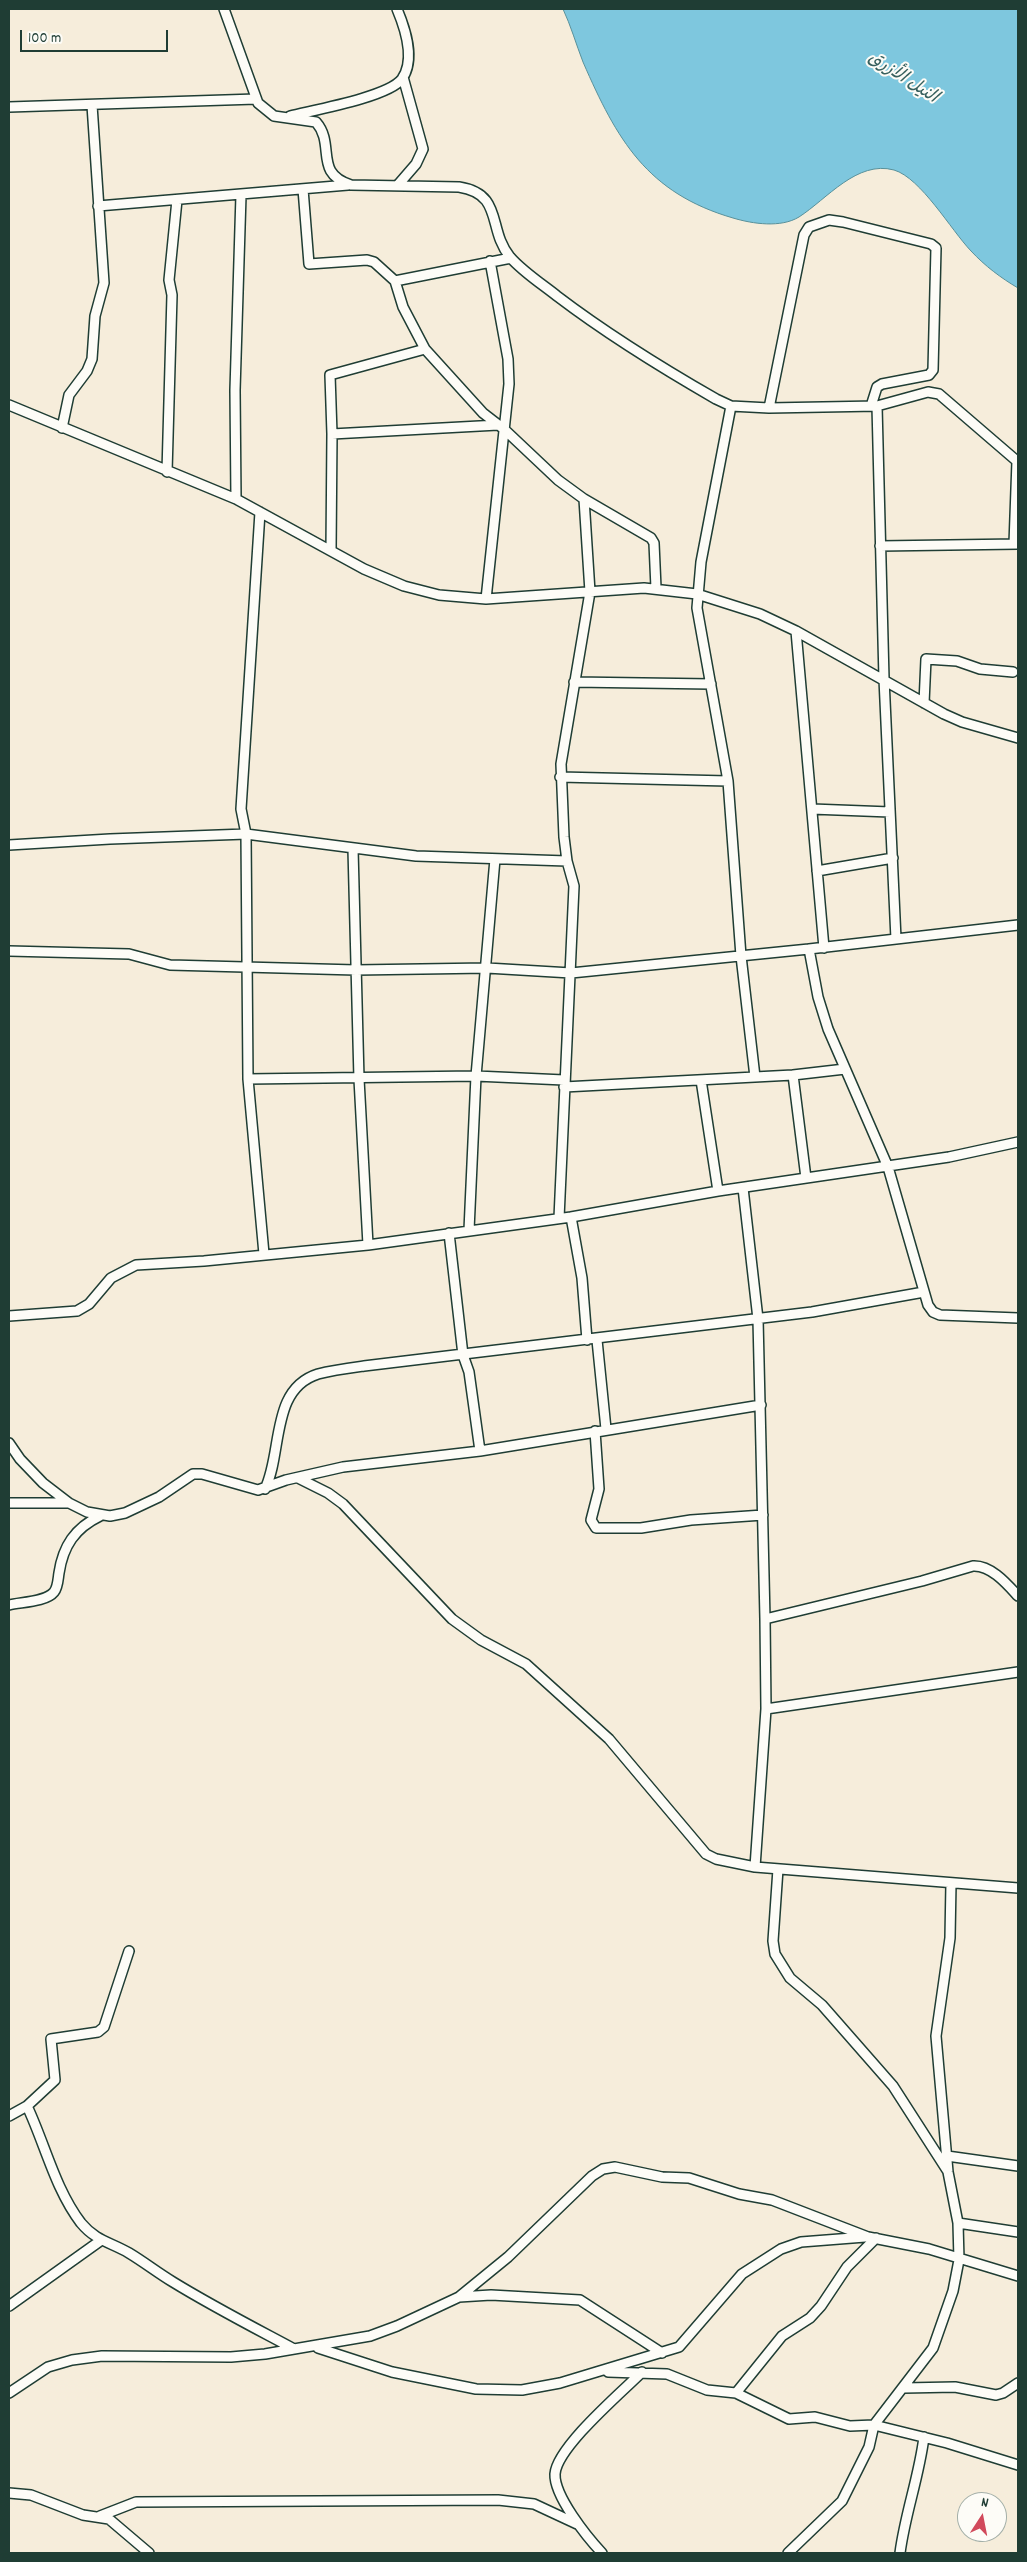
<!DOCTYPE html>
<html>
<head>
<meta charset="utf-8">
<style>
  body { margin:0 }
  #map { position:relative; width:1027px; height:2562px; overflow:hidden; background:#f6eddb; font-family:Dekko,sans-serif }
  canvas { display:block }
  .frame { position:absolute; inset:0; border:10px solid #1f3d34; pointer-events:none }
  .north { position:absolute; left:957px; top:2492px; width:50px; height:50px; box-sizing:border-box; background:#fdfcf7; border:1px solid #a4b0a9; border-radius:50%; rotate:11deg; font-size:14px; font-weight:700; line-height:20px; text-align:center; color:#1f3d34 }
  .north::after { content:''; display:block; margin:auto; width:18px; height:22px; background:#d1495b; clip-path:polygon(50% 0,100% 100%,50% 72%,0 100%) }
  .scale { position:absolute; left:20px; top:30px; width:148px; height:22px; box-sizing:border-box; border:2px solid #1f3d34; border-top:0; padding-left:6px; font-size:15px; line-height:18px; white-space:nowrap; color:#1f3d34; -webkit-text-stroke:4px #fdfcf7; paint-order:stroke }
</style>
</head>
<body>
<div id="map">
<canvas width="1027" height="2562"></canvas>
<div class="frame"></div>
<div class="north">N</div>
<div class="scale">100 m</div>
</div>
<script>
const ctx = document.querySelector('canvas').getContext('2d');
ctx.lineJoin = 'round';
function fillPath(path, color) {
  ctx.fillStyle = color;
  ctx.fill(path, 'evenodd');
}
function strokePath(path, color, width, dash) {
  ctx.strokeStyle = color;
  ctx.lineWidth = width;
  ctx.lineCap = dash ? 'butt' : 'round';
  ctx.setLineDash(dash || []);
  ctx.stroke(path);
}
function write(font, color, halo, rows, align = 'center') {
  ctx.font = font + ' Dekko,"Playpen Sans Arabic",sans-serif';
  ctx.lineWidth = 4;
  ctx.setLineDash([]);
  ctx.textBaseline = 'middle';
  ctx.strokeStyle = halo;
  ctx.fillStyle = color;
  for (const [text, x, y, turn = 0] of rows) {
    ctx.save();
    ctx.translate(x, y);
    ctx.rotate((+turn || 0) * Math.PI / 180);
    ctx.textAlign = isNaN(turn) ? turn : align;
    if (halo) ctx.strokeText(text, 0, 0);
    ctx.fillText(text, 0, 0);
    ctx.restore();
  }
}
const water = new Path2D(`
  M 563,9 L 1018,9 L 1018,288 C 1001,278 985,266 971,251 C 951,230 921,178 894,170 C 857,160 827,199 799,217 C 781,228 753,224 733,218 C 647,193 617,140 583,62 C 576,44 571,26 563,9 Z`);
fillPath(water, '#7ec7de');
strokePath(water, '#58909a', 1);
const street = new Path2D(`
  M 224,9 L 258,103 L 274,116 L 316,122 C 336,145 313,173 351,185 L 459,187 C 504,194 487,229 510,257 C 523,272 542,284 557,296 C 607,334 662,368 716,399 L 731,406 L 769,408 L 877,406 L 928,392 L 939,394 L 1018,462
  M 9,107 L 256,99
  M 290,116 C 314,110 388,97 402,79 C 416,59 405,28 397,9
  M 397,186 L 416,164 L 423,149 L 403,77
  M 303,189 L 309,264 L 367,260 L 374,262 L 395,281 L 403,307 L 425,349 L 483,413 L 505,430 L 558,480 L 584,499 L 651,538 L 654,543 L 656,588
  M 98,206 L 348,185
  M 395,281 L 511,258
  M 9,405 L 236,499 L 364,569 L 404,586 L 439,595 L 486,599 L 644,588 L 697,594 L 760,614 L 796,631 L 944,714 L 962,722 L 1018,738
  M 731,406 L 701,562 L 697,608 L 728,781 L 741,956 L 755,1077
  M 877,406 L 884,679 L 896,939
  M 769,408 L 804,235 L 809,227 L 829,220 L 843,222 L 931,244 L 936,248 L 933,370 L 929,375 L 882,384 L 877,387 L 871,406
  M 62,428 L 69,395 L 87,371 L 92,359 L 95,316 L 104,283 L 92,105
  M 332,434 L 498,425
  M 167,472 L 172,295 L 169,280 L 177,200
  M 236,499 L 235,390 L 241,195
  M 260,512 L 241,809 L 246,834 L 248,1079 L 264,1254
  M 1014,544 L 1017,461
  M 880,546 L 1018,544
  M 331,550 L 332,434 L 330,375 L 425,349
  M 486,599 L 509,384 L 508,359 L 490,261
  M 796,631 L 824,948
  M 574,682 L 711,684
  M 924,703 L 926,659 L 957,661 L 980,669 L 1013,672
  M 560,777 L 728,781
  M 812,809 L 890,812
  M 9,845 L 110,839 L 246,834 L 416,856 L 567,861
  M 353,849 L 359,1079 L 368,1245
  M 817,871 L 893,858
  M 809,949 L 818,997 L 828,1029 L 888,1167 L 928,1305 L 933,1312 L 940,1315 L 1018,1318
  M 9,951 L 129,954 L 170,965 L 356,970 L 487,968 L 571,973 L 809,949 L 1018,925
  M 793,1075 L 806,1178
  M 248,1079 L 476,1076 L 564,1080
  M 701,1080 L 718,1191
  M 564,1087 L 793,1075 L 845,1069
  M 743,1188 L 758,1319 L 765,1619 L 766,1709 L 755,1867
  M 571,1217 L 582,1278 L 587,1340
  M 559,1218 L 574,886 L 567,861 L 564,837 L 561,764 L 590,592 L 584,499
  M 469,1230 L 476,1076 L 495,859
  M 449,1233 L 463,1355 L 469,1372 L 480,1451
  M 9,1316 L 77,1311 L 89,1304 L 111,1278 L 136,1265 L 204,1261 L 368,1245 L 571,1217 L 718,1191 L 949,1157 L 1018,1142
  M 597,1340 L 606,1429
  M 595,1431 L 599,1489 L 591,1520 L 596,1528 L 641,1528 L 691,1520 L 763,1515
  M 9,1443 L 20,1459 L 43,1483 L 69,1503 L 87,1512 L 110,1516 L 125,1513 L 159,1497 L 193,1474 L 202,1474 L 258,1490 L 286,1480 L 343,1467 L 480,1451 L 761,1405
  M 298,1478 L 328,1493 L 343,1504 L 452,1619 L 481,1640 L 526,1664 L 609,1739 L 706,1854 L 716,1859 L 755,1867 L 1018,1888
  M 265,1489 C 283,1452 270,1389 318,1374 C 333,1370 349,1368 364,1366 L 812,1312 L 924,1292
  M 9,1503 L 69,1503
  M 9,1605 C 21,1602 46,1602 54,1592 C 58,1587 58,1579 59,1573 C 63,1546 75,1528 100,1516
  M 765,1619 L 922,1581 L 973,1566 C 991,1565 1007,1584 1018,1596
  M 766,1709 L 1018,1672
  M 778,1869 L 773,1941 L 775,1954 L 790,1978 L 822,2005 L 893,2086 L 947,2170
  M 27,2106 C 45,2144 55,2189 81,2223 C 96,2241 110,2242 129,2253 C 144,2262 158,2273 173,2282 C 212,2306 253,2327 294,2349
  M 9,2116 L 27,2106 L 55,2080 L 51,2039 L 98,2032 L 104,2027 L 129,1951
  M 947,2156 L 1018,2166
  M 958,2223 L 1018,2232
  M 459,2297 L 491,2295 L 580,2300 L 662,2353
  M 9,2306 L 100,2241
  M 318,2348 L 392,2372 L 476,2389 L 522,2390 L 560,2383 L 679,2347 L 742,2274 L 781,2249 L 801,2242 L 865,2237
  M 608,2372 L 667,2374 L 707,2390 L 736,2393 L 789,2419 L 815,2417 L 850,2426 L 874,2425 L 947,2443 L 1018,2465
  M 904,2388 L 955,2387 L 996,2395 L 1003,2393 L 1018,2383
  M 9,2393 L 48,2367 L 72,2360 L 102,2356 L 231,2357 L 265,2354 L 370,2336 L 397,2326 L 459,2297 L 508,2257 L 592,2176 L 603,2169 L 615,2167 L 662,2177 L 689,2178 L 739,2194 L 772,2200 L 868,2237 L 929,2249 L 1018,2276
  M 736,2393 L 782,2336 L 810,2318 L 821,2306 L 847,2267 L 876,2238
  M 9,2493 L 31,2495 L 83,2515 L 109,2519 L 149,2553
  M 100,2516 L 136,2502 L 498,2500 L 534,2504 L 577,2524
  M 602,2553 C 587,2537 554,2496 555,2474 C 557,2447 622,2392 642,2372
  M 788,2553 L 842,2501 L 869,2447 L 874,2425 L 933,2348 L 953,2291 L 959,2260 L 958,2223 L 948,2172 L 936,2036 L 950,1938 L 951,1883
  M 900,2553 C 905,2514 919,2477 924,2437`);
strokePath(street, '#1f3d34', 12);
strokePath(street, '#fdfcf7', 9);
write('italic 18px', '#37605e', '#fdfcf7', [
  ["النيل الأزرق",902,79,33]
]);
</script>
</body>
</html>
